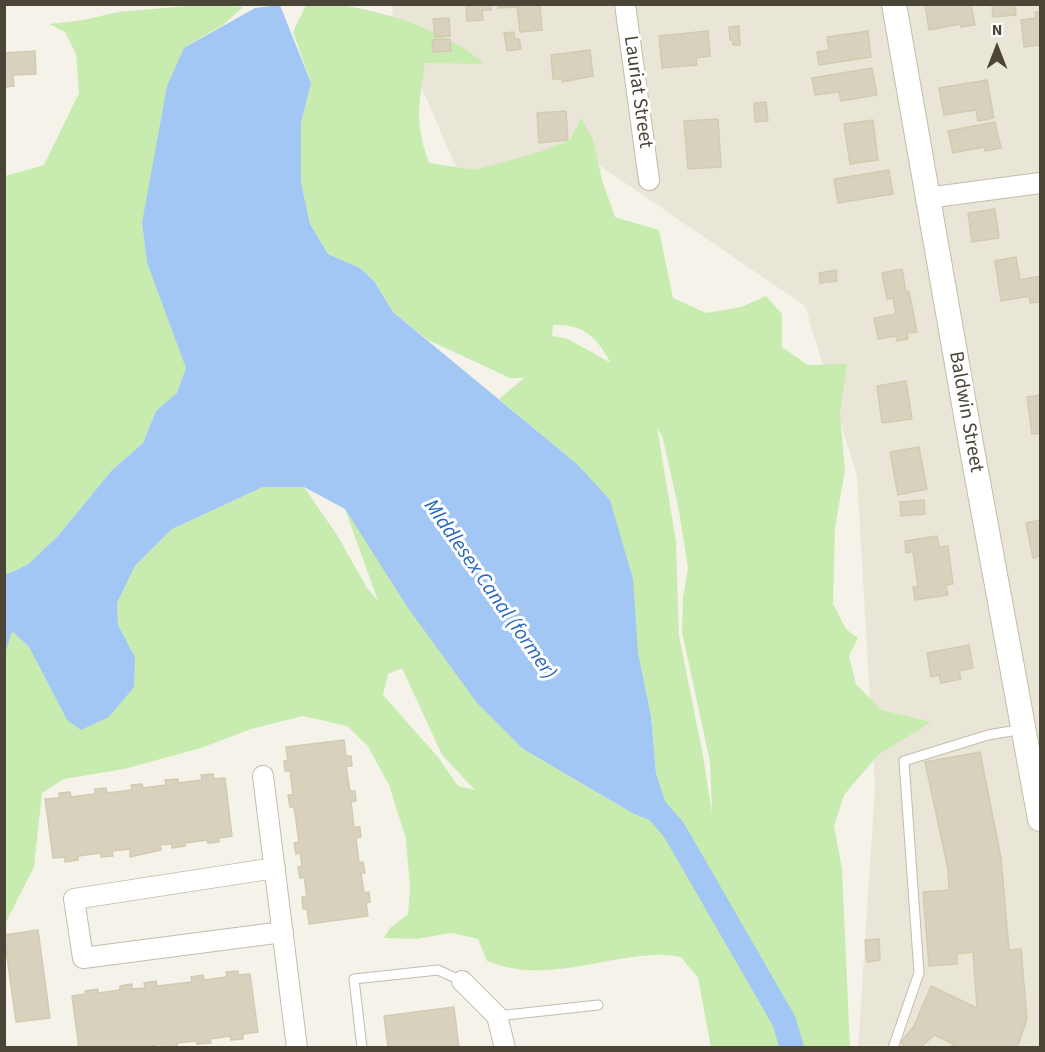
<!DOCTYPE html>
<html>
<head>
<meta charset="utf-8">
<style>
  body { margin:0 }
  #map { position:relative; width:1045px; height:1052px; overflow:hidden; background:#f5f3e9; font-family:"Source Sans 3",sans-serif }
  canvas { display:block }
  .frame { position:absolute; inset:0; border:6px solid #4a4536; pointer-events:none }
  .north { position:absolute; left:967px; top:18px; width:60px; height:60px; -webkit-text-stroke:4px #fff; paint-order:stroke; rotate:0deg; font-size:16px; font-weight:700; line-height:24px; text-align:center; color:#4a4536 }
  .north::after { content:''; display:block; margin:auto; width:21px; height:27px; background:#4a4536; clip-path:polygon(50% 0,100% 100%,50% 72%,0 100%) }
</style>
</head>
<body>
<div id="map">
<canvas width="1045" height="1052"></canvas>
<div class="frame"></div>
<div class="north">N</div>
</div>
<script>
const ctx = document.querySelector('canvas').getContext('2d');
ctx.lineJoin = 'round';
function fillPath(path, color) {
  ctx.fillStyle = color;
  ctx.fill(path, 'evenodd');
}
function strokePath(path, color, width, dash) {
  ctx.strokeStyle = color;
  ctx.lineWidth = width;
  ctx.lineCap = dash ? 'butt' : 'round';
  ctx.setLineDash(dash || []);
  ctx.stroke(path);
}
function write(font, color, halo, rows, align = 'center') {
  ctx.font = font + ' "Source Sans 3",sans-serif';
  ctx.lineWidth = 6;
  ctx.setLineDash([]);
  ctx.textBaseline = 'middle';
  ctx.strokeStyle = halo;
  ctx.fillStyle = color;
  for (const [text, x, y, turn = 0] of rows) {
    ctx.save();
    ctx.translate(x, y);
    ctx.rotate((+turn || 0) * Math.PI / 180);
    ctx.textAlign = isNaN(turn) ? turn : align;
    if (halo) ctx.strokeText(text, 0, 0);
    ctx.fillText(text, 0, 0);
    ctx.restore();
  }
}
fillPath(new Path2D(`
  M 392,5 L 1040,5 L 1040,1047 L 858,1047 L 875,788 L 857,476 L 805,306 L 593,161 L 458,172 L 393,21 Z`), '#eae6d7');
fillPath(new Path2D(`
  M 209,4 L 243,7 L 223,25 L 184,48 L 142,223 L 147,263 L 187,368 L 178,393 L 156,411 L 143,443 L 112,470 L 57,537 L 27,565 L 5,575 L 5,176 L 44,165 L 79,93 L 76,54 L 65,32 L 49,24 L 83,20 L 118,12 Z
  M 306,5 C 317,5 328,3 339,5 C 383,10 452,33 484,64 L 425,63 C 419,105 414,121 429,163 L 475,170 L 542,151 L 570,140 L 581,118 L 593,139 L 602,180 L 615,217 L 659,230 L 673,298 L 706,313 L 741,307 L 766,296 L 782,314 L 782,347 L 808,365 L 847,364 L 840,414 L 845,470 L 835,528 L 833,604 L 846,629 L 858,638 L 849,656 L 856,684 L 881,710 L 931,722 L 878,755 L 844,795 L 834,826 L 842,869 L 850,1047 L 711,1047 L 698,978 L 681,957 C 672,956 662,954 653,955 C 596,958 544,984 487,961 L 478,939 L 451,933 L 416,939 L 384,938 L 390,928 L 408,914 L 410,889 L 406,839 L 389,785 L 367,745 L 347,726 L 303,716 L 251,729 L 201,748 L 124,769 L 64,779 L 42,793 L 34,867 L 5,924 L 4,654 L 11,630 L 29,647 L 67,720 L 135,657 L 118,625 L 117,603 L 135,566 L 172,529 L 263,487 L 304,487 L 337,535 L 367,588 L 378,601 L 345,509 L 523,749 L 634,814 L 673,830 L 656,773 L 651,716 L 638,652 L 577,464 L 499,399 L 524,378 L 510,378 L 428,340 L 393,312 L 374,281 L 360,268 L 328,254 L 310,224 L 301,182 L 301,123 L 311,83 L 293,32 ZM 553,325 C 585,324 596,337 611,363 L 568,339 L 552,336 ZM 657,427 L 663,439 L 679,511 L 688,568 L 683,597 L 682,632 L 710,762 L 712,814 L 703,755 L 679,636 L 676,541 ZM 402,668 L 442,755 L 475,790 L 458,786 L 438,757 L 383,695 L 388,674 Z`), '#c8ecaf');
fillPath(new Path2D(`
  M 280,5 L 311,83 L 301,123 L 301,182 L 310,224 L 328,254 L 360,268 L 374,281 L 393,312 L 577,464 L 610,500 L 633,579 L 638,652 L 651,716 L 656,773 L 674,830 L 634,814 L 523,749 L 477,703 L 408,608 L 345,509 L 304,487 L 263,487 L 172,529 L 135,566 L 117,603 L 118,625 L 135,657 L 134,687 L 109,717 L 81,730 L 67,720 L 29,647 L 12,631 L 5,654 L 5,575 L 27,565 L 57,537 L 112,470 L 143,443 L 156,411 L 177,393 L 186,368 L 147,263 L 142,223 L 167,86 L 184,48 L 255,8 Z`), '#a2c7f5');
strokePath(new Path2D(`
  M 653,806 L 674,830 L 784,1021 L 792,1048`), '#a2c7f5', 24);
const building = new Path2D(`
  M 466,4 L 490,4 L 491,10 L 482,10 L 483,20 L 467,21 Z
  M 497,4 L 540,4 L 542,30 L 520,32 L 517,7 L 498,8 Z
  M 971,4 L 975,25 L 961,27 L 960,24 L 929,30 L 925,5 Z
  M 992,4 L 1015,4 L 1016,15 L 993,17 Z
  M 1039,4 L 1040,4 L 1040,45 L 1024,47 L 1021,20 L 1036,18 L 1035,12 L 1040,12 Z
  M 449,18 L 450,36 L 435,37 L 433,19 Z
  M 739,26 L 740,45 L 733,45 L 733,40 L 730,40 L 729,27 Z
  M 708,31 L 710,56 L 696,58 L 697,65 L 662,68 L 659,36 Z
  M 868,31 L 871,57 L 819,65 L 817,52 L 829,50 L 827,37 Z
  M 514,32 L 515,39 L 519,39 L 521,49 L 507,51 L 504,33 Z
  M 450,39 L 451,51 L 433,52 L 432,40 Z
  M 590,50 L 593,76 L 562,82 L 562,79 L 553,79 L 551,55 Z
  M 35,51 L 36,74 L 13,75 L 14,86 L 4,87 L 4,53 Z
  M 872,68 L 877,95 L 841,101 L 839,92 L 815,95 L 812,78 Z
  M 987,80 L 994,118 L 978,121 L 976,110 L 944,115 L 939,88 Z
  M 766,102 L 768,121 L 755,122 L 754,103 Z
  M 566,111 L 568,140 L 539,143 L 537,113 Z
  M 718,119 L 721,167 L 688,169 L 684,121 Z
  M 873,120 L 878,160 L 850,164 L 844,124 Z
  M 995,122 L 1001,148 L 985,151 L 984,147 L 953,153 L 948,131 Z
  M 889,170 L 893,194 L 838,203 L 834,179 Z
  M 995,209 L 999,238 L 972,242 L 968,213 Z
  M 1016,257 L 1020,280 L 1040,276 L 1040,302 L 1030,303 L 1029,296 L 1001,301 L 995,261 Z
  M 902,269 L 906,292 L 909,291 L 917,332 L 907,333 L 908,339 L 897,341 L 896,336 L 878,339 L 874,318 L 896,314 L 893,298 L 887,299 L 882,273 Z
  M 836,270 L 837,281 L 820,283 L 819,273 Z
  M 906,381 L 912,419 L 882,423 L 877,386 Z
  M 1040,395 L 1040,433 L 1032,434 L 1027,397 Z
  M 919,447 L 927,489 L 898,495 L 890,452 Z
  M 924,500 L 925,514 L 901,516 L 900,502 Z
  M 1040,520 L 1040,556 L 1033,558 L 1026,523 Z
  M 937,536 L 939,547 L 948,546 L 953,584 L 946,585 L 948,595 L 915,600 L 913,587 L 918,586 L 913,552 L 906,553 L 905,541 Z
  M 969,645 L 973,668 L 959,671 L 961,679 L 941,683 L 939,675 L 931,677 L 927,653 Z
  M 344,740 L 346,756 L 351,756 L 352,766 L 346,766 L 350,791 L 355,791 L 356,801 L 351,802 L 354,827 L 360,827 L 361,837 L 356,838 L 359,863 L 363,862 L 365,873 L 361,873 L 364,893 L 369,892 L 370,902 L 366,903 L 368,916 L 309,924 L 307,909 L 303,909 L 302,897 L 307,896 L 304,877 L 300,878 L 298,867 L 302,866 L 300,853 L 296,854 L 294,843 L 299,842 L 294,807 L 290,807 L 288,795 L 293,795 L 290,771 L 285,771 L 284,761 L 288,760 L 286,747 Z
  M 980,752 L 1001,858 L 1009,950 L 1021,949 L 1027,1019 L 1017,1048 L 949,1048 L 954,1044 L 934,1035 L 920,1048 L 905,1048 L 901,1042 L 914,1026 L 931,986 L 977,1008 L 973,952 L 957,954 L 957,964 L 929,966 L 923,892 L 949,890 L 948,869 L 925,762 Z
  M 213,774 L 214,779 L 225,778 L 232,836 L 219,838 L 219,842 L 208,843 L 207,840 L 185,843 L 185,846 L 172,848 L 172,844 L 160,845 L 161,850 L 130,857 L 130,849 L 112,851 L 113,856 L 101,857 L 101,853 L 78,856 L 78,860 L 65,862 L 65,857 L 53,858 L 45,799 L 59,798 L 59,793 L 70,792 L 71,797 L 95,794 L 95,789 L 106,788 L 107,793 L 132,790 L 131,785 L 142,784 L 143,788 L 166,785 L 165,780 L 178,779 L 178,783 L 202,780 L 201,775 Z
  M 38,930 L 50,1018 L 16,1022 L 4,935 Z
  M 879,939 L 880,960 L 867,962 L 865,940 Z
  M 238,971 L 238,975 L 250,974 L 258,1032 L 243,1034 L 243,1039 L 231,1040 L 230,1036 L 210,1039 L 211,1043 L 197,1044 L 196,1041 L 177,1043 L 177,1048 L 162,1048 L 162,1044 L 142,1048 L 79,1048 L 72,996 L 86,994 L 85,991 L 98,989 L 98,993 L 120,990 L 120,986 L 132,984 L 132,989 L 145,988 L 144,983 L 156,981 L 157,986 L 192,982 L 191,977 L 203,975 L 204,980 L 227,977 L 226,972 Z
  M 454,1007 L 459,1048 L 388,1048 L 384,1016 Z`);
fillPath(building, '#d8d1bd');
strokePath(building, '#d3cbb0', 1.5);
const service = new Path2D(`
  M 497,1016 L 598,1005
  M 362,1048 L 354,979 L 438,970 L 462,981
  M 893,1048 L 919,973 L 904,761 L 988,735 L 1023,729`);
const minor = new Path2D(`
  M 625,4 L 649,180
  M 927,198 L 1040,183
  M 263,776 L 297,1048
  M 275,868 L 74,899 L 83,958 L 283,932
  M 462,981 L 497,1016 L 505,1048`);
const tertiary = new Path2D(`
  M 894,4 L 971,444 L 1040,819`);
strokePath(service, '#c2bdab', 11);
strokePath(minor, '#c2bdab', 22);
strokePath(tertiary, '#c2bdab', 26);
strokePath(service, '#fff', 9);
strokePath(minor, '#fff', 20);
strokePath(tertiary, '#fff', 24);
write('20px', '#4a4536', '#fff', [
  ["Lauriat Street",637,92,82],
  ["Baldwin Street",965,412,80]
]);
write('italic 21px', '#2868be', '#fff', [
  ["MIddlesex Canal (former)",489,590,55]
]);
</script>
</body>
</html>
